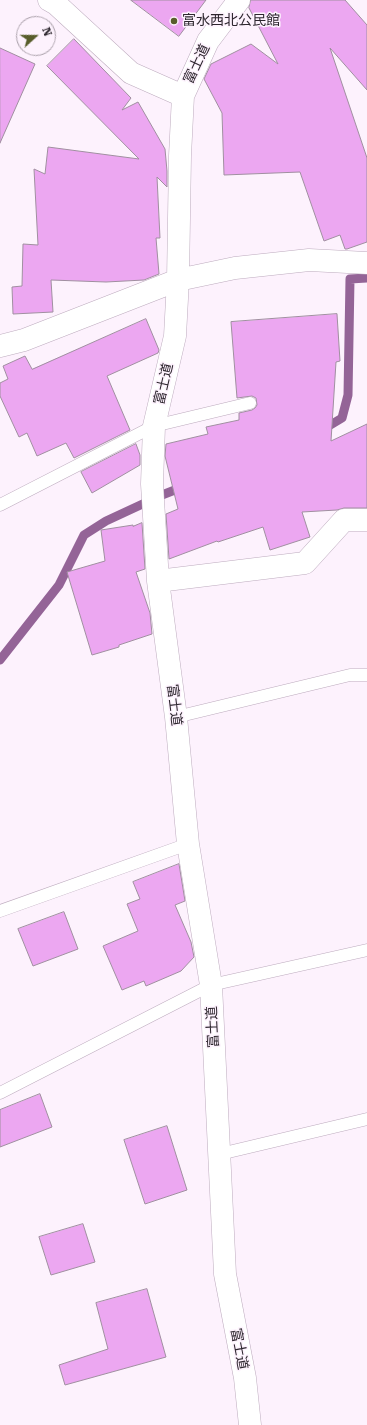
<!DOCTYPE html>
<html>
<head>
<meta charset="utf-8">
<style>
  body { margin:0 }
  #map { position:relative; width:367px; height:1425px; overflow:hidden; background:#fdf2fd; font-family:"Roboto Serif",serif }
  canvas { display:block }
  .north { position:absolute; left:16px; top:16px; width:40px; height:40px; box-sizing:border-box; background:#fdf2fd; border:1px solid #aaa0aa; border-radius:50%; rotate:69deg; font-size:11px; font-weight:700; line-height:16px; text-align:center; color:#2d262e }
  .north::after { content:''; display:block; margin:auto; width:14px; height:18px; background:#585d2b; clip-path:polygon(50% 0,100% 100%,50% 72%,0 100%) }
</style>
</head>
<body>
<div id="map">
<canvas width="367" height="1425"></canvas>
<div class="north">N</div>
</div>
<script>
const ctx = document.querySelector('canvas').getContext('2d');
ctx.lineJoin = 'round';
function strokePath(path, color, width, dash) {
  ctx.strokeStyle = color;
  ctx.lineWidth = width;
  ctx.lineCap = dash ? 'butt' : 'round';
  ctx.setLineDash(dash || []);
  ctx.stroke(path);
}
function fillPath(path, color) {
  ctx.fillStyle = color;
  ctx.fill(path, 'evenodd');
}
function write(font, color, halo, rows, align = 'center') {
  ctx.font = font + ' "Roboto Serif","Noto Sans JP",serif';
  ctx.lineWidth = 3;
  ctx.setLineDash([]);
  ctx.textBaseline = 'middle';
  ctx.strokeStyle = halo;
  ctx.fillStyle = color;
  for (const [text, x, y, turn = 0] of rows) {
    ctx.save();
    ctx.translate(x, y);
    ctx.rotate((+turn || 0) * Math.PI / 180);
    ctx.textAlign = isNaN(turn) ? turn : align;
    if (halo) ctx.strokeText(text, 0, 0);
    ctx.fillText(text, 0, 0);
    ctx.restore();
  }
}
strokePath(new Path2D(`
  M 322,430 L 342,418 L 348,395 L 350,279 L 367,278
  M 0,660 L 59,585 L 84,535 L 106,521 L 162,495 L 185,486`), '#946497', 9);
const building = new Path2D(`
  M 131,0 L 206,0 L 179,36 Z
  M 251,0 L 345,0 L 367,25 L 367,90 L 330,48 L 367,158 L 367,242 L 347,249 L 345,249 L 340,235 L 324,241 L 300,172 L 224,175 L 222,113 L 204,79 L 211,64 L 251,44 L 278,64 L 249,8 Z
  M 74,39 L 131,98 L 122,110 L 138,102 L 165,149 L 167,171 L 167,187 L 157,177 L 160,238 L 156,238 L 159,274 L 144,280 L 106,282 L 51,280 L 53,312 L 13,314 L 12,287 L 22,286 L 23,244 L 38,245 L 34,169 L 45,174 L 48,147 L 139,159 L 47,66 Z
  M 0,48 L 35,64 L 0,143 Z
  M 337,314 L 340,361 L 336,362 L 331,441 L 367,424 L 367,508 L 344,508 L 337,510 L 302,512 L 310,537 L 270,550 L 263,527 L 218,542 L 217,541 L 169,559 L 166,514 L 178,509 L 165,456 L 166,444 L 208,434 L 206,427 L 239,420 L 239,413 L 252,410 L 255,408 L 257,405 L 256,398 L 252,396 L 237,398 L 231,322 Z
  M 146,319 L 159,350 L 158,353 L 107,376 L 130,430 L 74,458 L 66,443 L 37,456 L 27,433 L 19,437 L 0,396 L 0,383 L 8,379 L 3,366 L 25,356 L 32,369 Z
  M 136,444 L 140,455 L 140,465 L 92,493 L 81,472 Z
  M 142,523 L 145,569 L 136,572 L 150,613 L 152,634 L 119,645 L 119,647 L 92,655 L 67,572 L 105,561 L 101,530 L 133,525 L 133,526 Z
  M 179,864 L 185,901 L 175,905 L 191,942 L 194,957 L 181,971 L 146,986 L 144,981 L 122,990 L 103,946 L 138,931 L 127,904 L 140,899 L 133,882 Z
  M 64,912 L 78,949 L 33,966 L 18,929 Z
  M 40,1094 L 52,1127 L 0,1147 L 0,1110 Z
  M 167,1126 L 187,1190 L 145,1204 L 124,1140 Z
  M 83,1224 L 95,1262 L 51,1275 L 39,1237 Z
  M 147,1289 L 166,1357 L 65,1385 L 59,1365 L 108,1349 L 96,1303 Z`);
fillPath(building, '#eca7f1');
strokePath(building, '#a08fa0', 1);
const lane = new Path2D(`
  M 0,505 L 154,426 L 250,403
  M 176,717 L 350,675 L 367,675
  M 0,911 L 188,844
  M 0,1093 L 211,985 L 367,950
  M 220,1154 L 367,1119`);
const street = new Path2D(`
  M 49,0 L 56,4 L 131,73 L 183,96
  M 239,0 L 208,41 L 183,96 L 180,156 L 178,280 L 175,336 L 154,426 L 152,484 L 158,581 L 176,717 L 188,844 L 211,985 L 225,1274 L 245,1378 L 250,1425
  M 0,346 L 24,340 L 178,280 L 235,268 L 309,260 L 367,263
  M 158,581 L 305,563 L 344,520 L 367,520`);
strokePath(lane, '#bdabbe', 13);
strokePath(street, '#bdabbe', 23);
strokePath(lane, '#fff', 12);
strokePath(street, '#fff', 22);
for (const [x, y, r, color] of [
  [174,21,4,"#585d2b"]
]) {
  const dot = new Path2D();
  dot.arc(x, y, r, 0, 2 * Math.PI);
  ctx.fillStyle = color;
  ctx.fill(dot);
  strokePath(dot, '#fdf2fd', 1.5);
}
write('14px', '#2d262e', '#fdf2fd', [
  ["富水西北公民館",182,21]
], 'left');
write('14px', '#2d262e', '#fdf2fd', [
  ["富士道",197,64,-65],
  ["富士道",164,384,-77],
  ["富士道",174,705,83],
  ["富士道",213,1027,-93],
  ["富士道",239,1349,79]
]);
</script>
</body>
</html>
